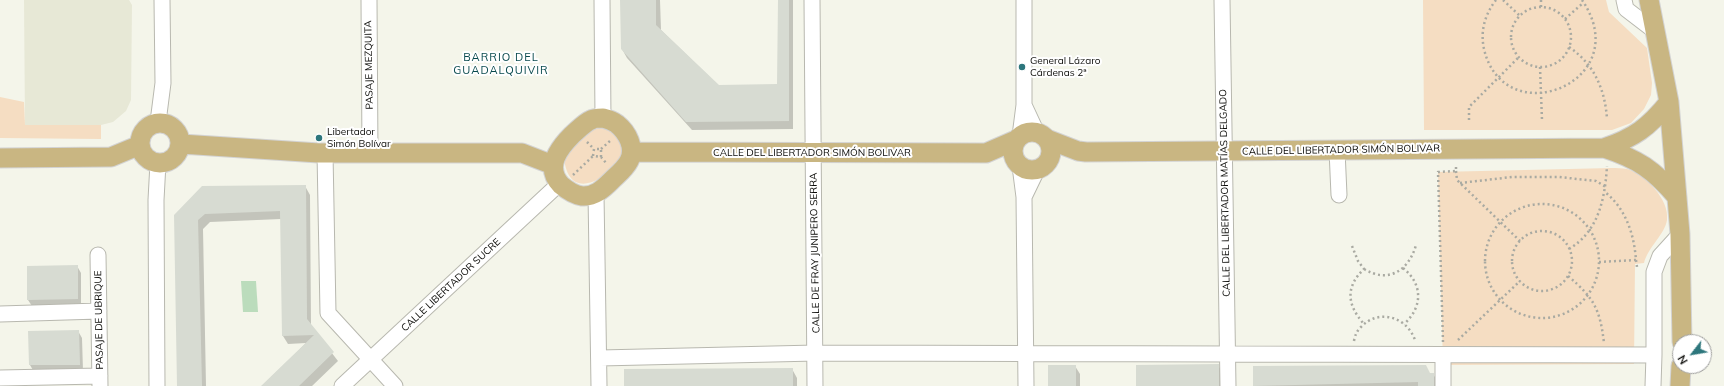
<!DOCTYPE html>
<html>
<head>
<meta charset="utf-8">
<style>
  body { margin:0 }
  #map { position:relative; width:1724px; height:386px; overflow:hidden; background:#f4f5ea; font-family:Mulish,sans-serif }
  canvas { display:block }
  .north { position:absolute; left:1672px; top:334px; width:40px; height:40px; box-sizing:border-box; background:#fff; border:1px solid #9e9e9d; border-radius:50%; rotate:239deg; font-size:11px; font-weight:700; line-height:16px; text-align:center; color:#0c0c09 }
  .north::after { content:''; display:block; margin:auto; width:14px; height:18px; background:#2d767c; clip-path:polygon(50% 0,100% 100%,50% 72%,0 100%) }
</style>
</head>
<body>
<div id="map">
<canvas width="1724" height="386"></canvas>
<div class="north">N</div>
</div>
<script>
const ctx = document.querySelector('canvas').getContext('2d');
ctx.lineJoin = 'round';
function fillPath(path, color) {
  ctx.fillStyle = color;
  ctx.fill(path, 'evenodd');
}
function strokePath(path, color, width, dash) {
  ctx.strokeStyle = color;
  ctx.lineWidth = width;
  ctx.lineCap = dash ? 'butt' : 'round';
  ctx.setLineDash(dash || []);
  ctx.stroke(path);
}
function write(font, color, halo, rows, align = 'center') {
  ctx.font = font + ' Mulish,sans-serif';
  ctx.lineWidth = 4;
  ctx.setLineDash([]);
  ctx.textBaseline = 'middle';
  ctx.strokeStyle = halo;
  ctx.fillStyle = color;
  for (const [text, x, y, turn = 0] of rows) {
    ctx.save();
    ctx.translate(x, y);
    ctx.rotate((+turn || 0) * Math.PI / 180);
    ctx.textAlign = isNaN(turn) ? turn : align;
    if (halo) ctx.strokeText(text, 0, 0);
    ctx.fillText(text, 0, 0);
    ctx.restore();
  }
}
fillPath(new Path2D(`
  M 24,0 L 129,0 L 132,5 L 131,100 L 126,111 L 113,122 L 101,125 L 25,125 Z`), '#e7e8d6');
fillPath(new Path2D(`
  M 1423,0 L 1606,0 L 1609,12 L 1647,48 L 1652,83 L 1651,95 L 1644,109 L 1631,123 L 1612,130 L 1424,130 Z
  M 0,97 L 24,102 L 25,125 L 101,125 L 101,139 L 0,138 Z
  M 597,127 L 606,127 L 618,134 C 619,139 623,147 623,152 C 622,159 617,163 613,168 C 593,187 568,194 564,158 L 582,137 Z
  M 1612,168 C 1616,168 1622,168 1627,169 C 1645,174 1670,200 1667,220 C 1665,234 1648,247 1644,263 L 1635,264 L 1634,364 L 1443,365 L 1438,172 Z`), '#f5ddc2');
fillPath(new Path2D(`
  M 241,281 L 256,281 L 258,312 L 243,312 Z`), '#bbdcbc');
fillPath(new Path2D(`
  M 621,0 L 660,0 L 661,30 L 719,86 L 778,85 L 779,0 L 793,0 L 793,129 L 692,130 L 627,58 L 622,49 Z
  M 305,186 L 310,195 L 311,326 L 338,361 L 312,386 L 262,386 L 306,343 L 288,344 L 283,336 L 281,219 L 210,222 L 203,229 L 206,386 L 178,386 L 175,216 Z
  M 77,266 L 81,273 L 81,306 L 32,306 L 28,300 Z
  M 78,331 L 82,338 L 83,371 L 34,372 L 30,365 L 29,332 Z
  M 1218,365 L 1223,374 L 1223,386 L 1137,386 Z
  M 1075,366 L 1080,374 L 1080,386 L 1049,386 Z
  M 1254,367 L 1433,374 L 1438,382 L 1438,386 L 1254,386 Z
  M 792,369 L 797,378 L 797,386 L 625,386 Z`), '#0003');
fillPath(new Path2D(`
  M 620,0 L 656,0 L 656,25 L 719,85 L 777,84 L 778,0 L 789,0 L 789,121 L 686,122 L 621,49 Z
  M 306,185 L 307,319 L 334,352 L 299,386 L 261,386 L 314,335 L 282,336 L 280,211 L 205,214 L 198,220 L 202,386 L 177,386 L 174,215 L 202,186 Z
  M 78,265 L 78,299 L 27,300 L 27,266 Z
  M 79,330 L 80,365 L 29,365 L 28,331 Z
  M 1219,364 L 1219,386 L 1136,386 L 1136,365 Z
  M 1048,365 L 1076,365 L 1076,386 L 1048,386 Z
  M 1426,365 L 1430,373 L 1434,373 L 1434,386 L 1418,386 L 1418,382 L 1253,386 L 1253,366 Z
  M 793,368 L 793,386 L 624,386 L 624,369 Z`), '#d7dbd2');
const minor = new Path2D(`
  M 369,0 L 370,153
  M 602,0 L 603,118
  M 812,0 L 815,386
  M 1222,0 L 1228,386
  M 1624,0 L 1626,9 L 1656,32
  M 1024,105 L 1037,133
  M 158,122 L 163,83 L 162,0
  M 1020,136 L 1024,105 L 1024,0
  M 1337,150 L 1339,195
  M 325,153 L 328,313 L 395,386
  M 1020,166 L 1024,197 L 1026,386
  M 596,194 L 599,386
  M 1024,197 L 1037,170
  M 98,255 L 100,386
  M 0,314 L 99,311
  M 600,358 L 816,353 L 1654,355
  M 0,378 L 100,376
  M 157,386 L 156,200 L 158,163
  M 342,386 L 560,183
  M 1443,386 L 1443,355
  M 1653,386 L 1654,355 L 1654,272 L 1660,256 L 1680,234`);
const major = new Path2D(`
  M 1649,0 L 1669,102 L 1680,234 L 1682,342
  M 603,118 C 607,119 613,121 617,124 C 627,132 636,148 629,161 C 625,169 617,175 611,181 C 603,189 594,197 582,196 C 574,195 567,190 561,185 C 544,167 559,148 572,135 C 578,130 584,123 591,120 C 594,118 599,118 603,118 Z
  M140 143a20 20 0 1 1 40 0a20 20 0 1 1-40 0Z
  M1013 151a19 19 0 1 1 38 0a19 19 0 1 1-38 0Z
  M 1047,139 L 1078,151 L 1086,152 L 1604,148 C 1638,159 1654,170 1677,197
  M 181,144 L 319,153 L 522,153 L 553,165
  M 1604,148 C 1634,138 1649,127 1669,102
  M 632,152 L 986,153 L 1016,140
  M 0,158 L 111,157 L 140,145
  M 1680,386 L 1681,366`);
strokePath(minor, '#b8b8af', 17);
strokePath(major, '#d3d3d3', 21);
strokePath(new Path2D(`
  M 1496,0 C 1485,14 1480,31 1484,49 C 1504,135 1638,82 1582,0
  M 1503,0 L 1519,15
  M 1541,0 L 1541,7
  M1511 37a30 30 0 1 1 60 0a30 30 0 1 1-60 0Z
  M 1565,19 L 1583,3
  M 1569,47 C 1594,64 1605,89 1607,119
  M 1540,67 L 1542,120
  M 1469,120 L 1469,107 L 1519,57
  M 587,142 L 594,149
  M 601,149 L 611,140
  M 601,157 L 601,149 L 594,149 L 593,156 L 601,157 L 607,164
  M 1456,171 L 1457,180 L 1520,241
  M 573,175 L 593,156
  M 1460,183 L 1512,177 L 1559,177 L 1596,181 L 1606,187
  M1485 261a57 57 0 1 1 114 0a57 57 0 1 1-114 0Z
  M1512 261a30 30 0 1 1 60 0a30 30 0 1 1-60 0Z
  M 1352,246 L 1358,261 L 1364,269 C 1345,287 1347,305 1364,324
  M 1569,249 C 1599,231 1605,198 1607,166
  M 1636,260 L 1637,267
  M 1599,262 L 1636,260 C 1634,234 1626,209 1605,192
  M 1403,268 C 1423,284 1423,307 1404,324
  M 1364,269 C 1389,284 1409,270 1416,245
  M 1568,276 C 1594,298 1600,309 1604,343
  M 1458,340 L 1520,281
  M 1354,341 C 1355,335 1357,331 1361,327 C 1379,308 1407,317 1415,340
  M 1443,342 L 1438,172 L 1456,171 L 1456,164`), '#a9aaa2', 2.5, [2, 3]);
strokePath(minor, '#fff', 15);
strokePath(major, '#c9b682', 19);
for (const [x, y, r, color] of [
  [1022,67,4,"#2d767c"],
  [319,138,4,"#2d767c"]
]) {
  const dot = new Path2D();
  dot.arc(x, y, r, 0, 2 * Math.PI);
  ctx.fillStyle = color;
  ctx.fill(dot);
  strokePath(dot, '#fff', 1.5);
}
write('10px', '#0c0c09', '#fff', [
  ["General Lázaro",1030,61],
  ["Cárdenas 2ª",1030,73],
  ["Libertador",327,132],
  ["Simón Bolívar",327,144]
], 'left');
write('10px', '#0c0c09', '#fff', [
  ["PASAJE MEZQUITA",369,65,-91],
  ["CALLE DEL LIBERTADOR SIMÓN BOLIVAR",1341,150,-1],
  ["CALLE DEL LIBERTADOR SIMÓN BOLIVAR",812,153],
  ["CALLE DEL LIBERTADOR MATÍAS DELGADO",1225,193,-91],
  ["CALLE DE FRAY JUNIPERO SERRA",815,253,-91],
  ["CALLE LIBERTADOR SUCRE",451,285,-43],
  ["PASAJE DE UBRIQUE",99,320,-91]
]);
ctx.letterSpacing = '1px';
write('11px', '#08494d', '#fff', [
  ["BARRIO DEL",501,58],
  ["GUADALQUIVIR",501,71]
]);
ctx.letterSpacing = '0px';
</script>
</body>
</html>
